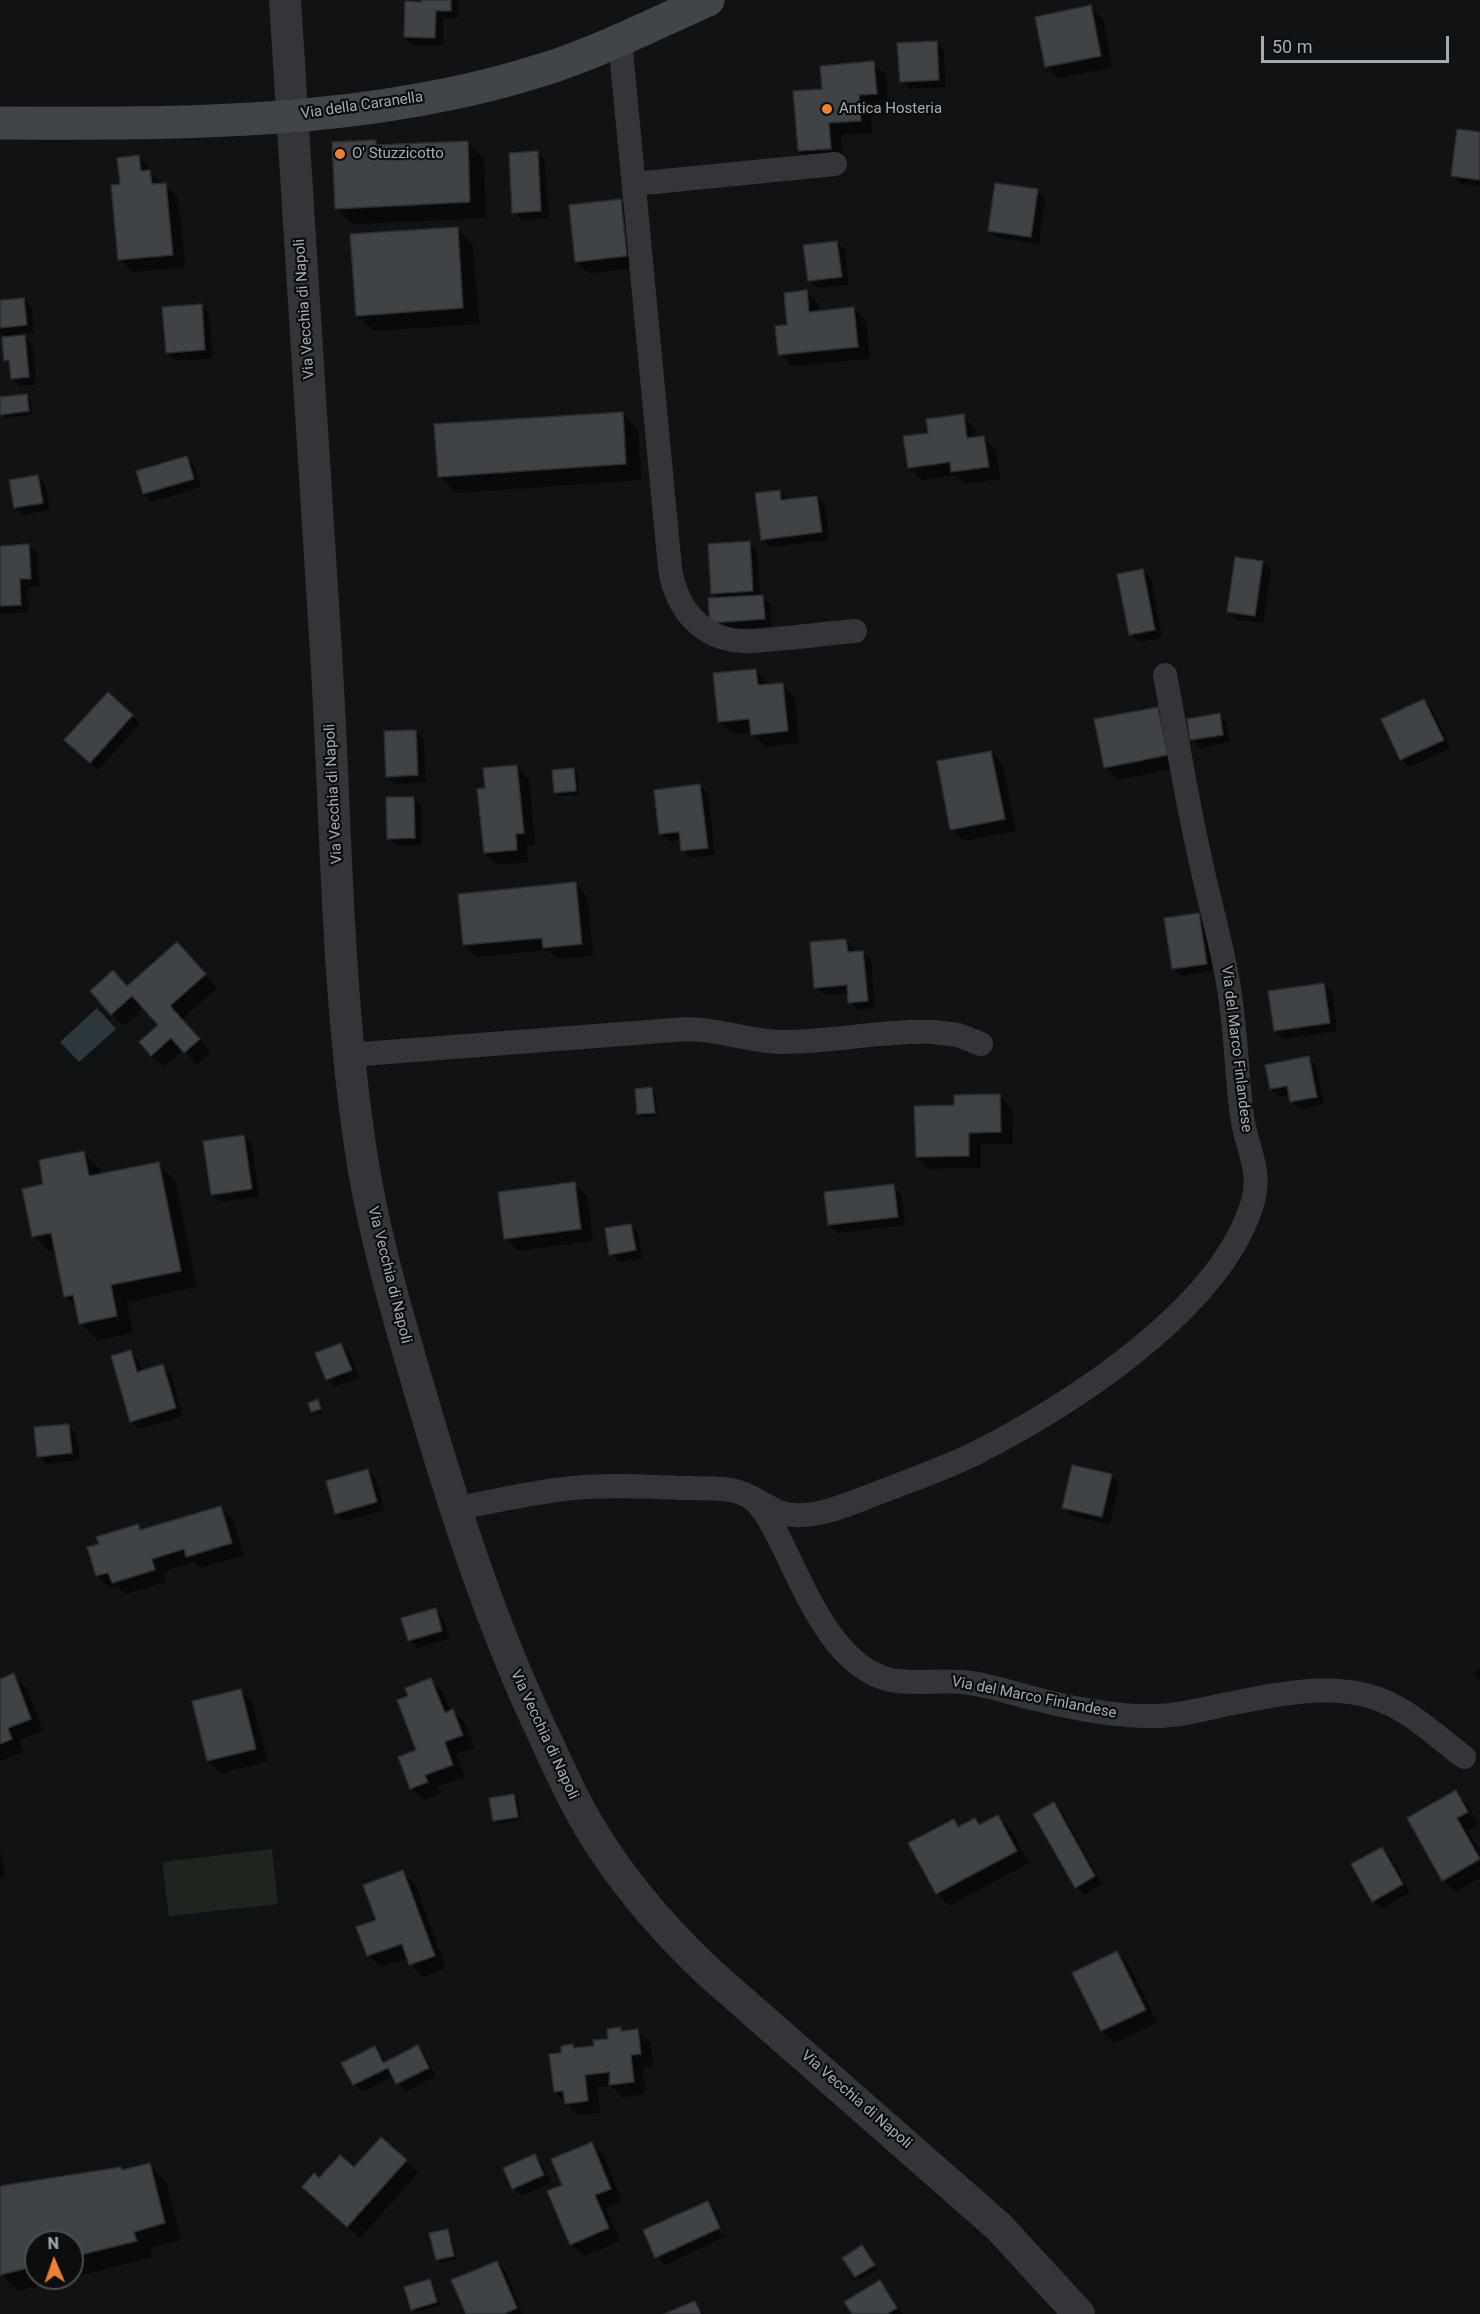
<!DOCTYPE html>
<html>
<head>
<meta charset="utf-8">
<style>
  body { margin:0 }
  #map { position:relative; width:1480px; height:2314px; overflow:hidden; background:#111213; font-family:Roboto,sans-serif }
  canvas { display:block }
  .north { position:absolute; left:24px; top:2230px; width:60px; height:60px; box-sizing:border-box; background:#0c0d0e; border:2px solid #484d50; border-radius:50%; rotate:358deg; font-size:16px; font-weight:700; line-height:24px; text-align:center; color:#a3acb3 }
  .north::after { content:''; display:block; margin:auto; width:21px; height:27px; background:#eb8231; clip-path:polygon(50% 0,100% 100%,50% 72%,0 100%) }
  .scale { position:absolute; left:1261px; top:36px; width:188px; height:27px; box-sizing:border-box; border:3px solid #a3acb3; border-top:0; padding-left:8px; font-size:18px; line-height:21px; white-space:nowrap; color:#a3acb3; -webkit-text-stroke:4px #0c0d0e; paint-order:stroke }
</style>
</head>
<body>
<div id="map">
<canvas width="1480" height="2314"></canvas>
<div class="north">N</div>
<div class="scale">50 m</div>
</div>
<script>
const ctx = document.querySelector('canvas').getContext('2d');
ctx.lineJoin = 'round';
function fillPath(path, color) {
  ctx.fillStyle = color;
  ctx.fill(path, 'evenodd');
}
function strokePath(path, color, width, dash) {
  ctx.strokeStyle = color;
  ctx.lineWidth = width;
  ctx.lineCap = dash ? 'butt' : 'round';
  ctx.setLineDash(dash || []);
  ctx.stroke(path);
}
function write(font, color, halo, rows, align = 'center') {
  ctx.font = font + ' Roboto,sans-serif';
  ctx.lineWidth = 4.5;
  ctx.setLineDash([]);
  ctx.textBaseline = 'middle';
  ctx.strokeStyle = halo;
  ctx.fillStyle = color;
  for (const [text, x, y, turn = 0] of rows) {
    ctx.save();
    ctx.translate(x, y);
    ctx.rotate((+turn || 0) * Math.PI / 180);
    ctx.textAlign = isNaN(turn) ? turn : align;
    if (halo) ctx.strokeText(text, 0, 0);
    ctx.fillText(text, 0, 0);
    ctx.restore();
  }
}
fillPath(new Path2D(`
  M 272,1849 L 278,1904 L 169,1916 L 162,1862 Z`), '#1e251e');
fillPath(new Path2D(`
  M 97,1008 L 116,1029 L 79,1062 L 60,1042 Z`), '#2b373b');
fillPath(new Path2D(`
  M 422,0 L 459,0 L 458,18 L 443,18 L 443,45 L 413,45 L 405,37 Z
  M 1090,7 L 1103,19 L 1112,68 L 1058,78 L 1046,66 Z
  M 936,42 L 944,50 L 946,87 L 909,89 L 901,81 Z
  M 874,63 L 886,75 L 889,105 L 870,107 L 872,133 L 841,135 L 843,160 L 812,163 L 799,151 L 823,91 Z
  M 1480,133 L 1480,186 L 1461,184 L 1453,176 Z
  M 376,142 L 380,147 L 467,142 L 484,159 L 486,218 L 353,224 L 336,208 Z
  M 537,153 L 545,161 L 549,218 L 522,220 L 514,212 Z
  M 139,157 L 151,169 L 151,174 L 178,197 L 185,267 L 132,272 L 120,259 L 121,186 Z
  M 1037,191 L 1045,199 L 1039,244 L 998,238 L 990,230 Z
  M 621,201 L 633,213 L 639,268 L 588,273 L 576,261 Z
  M 457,228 L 473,245 L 479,324 L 374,331 L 357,315 Z
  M 837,242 L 845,250 L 849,285 L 818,288 L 810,280 Z
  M 806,292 L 819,304 L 819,312 L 854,308 L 866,320 L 870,359 L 792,366 L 780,354 L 789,326 Z
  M 24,299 L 32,307 L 34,333 L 22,334 L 33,345 L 36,385 L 20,386 L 12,378 L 11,365 L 6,360 L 6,338 L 0,333 L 0,301 Z
  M 201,306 L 209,314 L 213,358 L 175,361 L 167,353 Z
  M 27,396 L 31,400 L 32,415 L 5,418 L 1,414 L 0,399 Z
  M 622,413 L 638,430 L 642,480 L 456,493 L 440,476 Z
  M 963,416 L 975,428 L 977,439 L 984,438 L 996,450 L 1000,479 L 965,484 L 956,475 L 922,480 L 909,467 L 930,434 Z
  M 186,457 L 194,465 L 201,487 L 152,502 L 144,494 Z
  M 37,476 L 45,484 L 50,510 L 23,515 L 15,507 Z
  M 779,491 L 787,499 L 817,497 L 825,505 L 829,540 L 771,547 L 763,539 Z
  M 749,543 L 757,551 L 760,596 L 771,604 L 772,626 L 719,630 L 711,622 L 719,599 L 713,593 Z
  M 29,545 L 37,553 L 39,586 L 27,587 L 29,612 L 0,614 L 0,547 Z
  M 1263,562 L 1271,570 L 1263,623 L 1237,620 L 1229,612 Z
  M 1143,570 L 1151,578 L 1162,638 L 1139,642 L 1131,634 Z
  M 756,671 L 768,683 L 768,686 L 782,685 L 795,697 L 799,743 L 765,747 L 752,732 L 732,734 L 720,721 Z
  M 1424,701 L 1432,709 L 1451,748 L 1409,767 L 1401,759 Z
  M 1157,708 L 1170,721 L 1179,767 L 1118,780 L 1105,767 Z
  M 1219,715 L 1227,723 L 1230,742 L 1200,748 L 1192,740 Z
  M 132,716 L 140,724 L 98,770 L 74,748 Z
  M 416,731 L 424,739 L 426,782 L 395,784 L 387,776 Z
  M 991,752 L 1003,765 L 1016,831 L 964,841 L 952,829 Z
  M 516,766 L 529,779 L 535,845 L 527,846 L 529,862 L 498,865 L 485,853 L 487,790 Z
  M 574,769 L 578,773 L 579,795 L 559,796 L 555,792 Z
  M 700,786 L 708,794 L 715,855 L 691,858 L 683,850 L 681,840 L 669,841 L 661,833 Z
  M 414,798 L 422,806 L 422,845 L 397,846 L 389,838 Z
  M 575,884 L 587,896 L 593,956 L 557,959 L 548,950 L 477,957 L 465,945 Z
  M 1199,914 L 1207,922 L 1214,971 L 1181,976 L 1173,968 Z
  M 846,940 L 854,948 L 854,953 L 863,952 L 871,960 L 875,1008 L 858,1010 L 850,1002 L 849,993 L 824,995 L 815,987 Z
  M 189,956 L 217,988 L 182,1019 L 211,1052 L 197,1065 L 183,1050 L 164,1067 L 152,1055 L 160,1026 L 144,1008 L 124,1026 L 112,1014 L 128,987 Z
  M 1324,984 L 1332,992 L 1337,1031 L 1283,1039 L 1275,1031 Z
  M 1308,1058 L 1316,1066 L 1324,1104 L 1299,1109 L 1291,1101 L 1290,1094 L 1279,1097 L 1271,1089 Z
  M 652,1089 L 655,1092 L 657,1116 L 642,1117 L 638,1113 Z
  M 999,1095 L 1012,1108 L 1013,1144 L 981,1144 L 981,1168 L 929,1169 L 917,1157 L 956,1106 Z
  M 244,1136 L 252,1144 L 259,1197 L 220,1202 L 212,1194 Z
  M 84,1153 L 100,1169 L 101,1175 L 158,1164 L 175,1180 L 197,1287 L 127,1302 L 133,1333 L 97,1340 L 80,1323 L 77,1308 L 66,1296 L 57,1251 L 50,1252 L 33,1236 Z
  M 575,1184 L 587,1196 L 593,1241 L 518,1251 L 506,1238 Z
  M 893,1186 L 901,1194 L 905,1225 L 837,1233 L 829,1225 Z
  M 630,1225 L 638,1233 L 643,1258 L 619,1262 L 611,1254 Z
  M 341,1345 L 349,1353 L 359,1378 L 335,1387 L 327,1379 Z
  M 131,1352 L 139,1360 L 142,1372 L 163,1366 L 171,1374 L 183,1416 L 139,1429 L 131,1421 Z
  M 318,1401 L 323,1412 L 316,1415 L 312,1411 Z
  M 68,1425 L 76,1433 L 80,1460 L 47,1464 L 39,1456 Z
  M 368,1471 L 376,1479 L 384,1510 L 344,1521 L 336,1513 Z
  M 1111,1475 L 1119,1483 L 1110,1524 L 1072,1516 L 1064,1508 Z
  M 220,1507 L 233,1520 L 244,1555 L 200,1568 L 193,1562 L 163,1572 L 166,1582 L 125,1594 L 117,1586 L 110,1588 L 97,1576 L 101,1545 L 138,1526 L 143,1531 Z
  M 435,1610 L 443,1618 L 449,1639 L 417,1648 L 409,1640 Z
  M 1480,1667 L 1480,1681 L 1474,1675 Z
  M 13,1675 L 26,1687 L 43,1731 L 19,1740 L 24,1752 L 0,1761 L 0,1680 Z
  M 431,1680 L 443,1692 L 451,1712 L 453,1711 L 465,1723 L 475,1748 L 456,1754 L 465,1777 L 437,1787 L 439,1794 L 424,1800 L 411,1788 L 418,1751 L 410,1697 Z
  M 240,1690 L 252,1703 L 268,1761 L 221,1773 L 208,1761 Z
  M 1455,1792 L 1468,1805 L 1479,1824 L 1468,1830 L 1480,1851 L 1480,1858 L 1445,1877 L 1445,1881 L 1480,1861 L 1480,1878 L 1456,1892 L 1443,1880 Z
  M 514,1795 L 518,1799 L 521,1820 L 498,1824 L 495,1820 Z
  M 1054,1804 L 1062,1812 L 1102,1884 L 1084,1895 L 1076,1887 Z
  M 998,1817 L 1010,1829 L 1029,1863 L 949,1906 L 937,1893 L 953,1821 L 960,1828 L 975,1820 L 981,1826 Z
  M 1382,1848 L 1390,1856 L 1410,1892 L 1382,1909 L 1374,1901 Z
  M 0,1850 L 5,1877 L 0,1878 Z
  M 403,1872 L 415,1884 L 446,1968 L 423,1977 L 411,1965 L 408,1958 L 381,1967 L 368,1955 L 378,1921 Z
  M 1117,1952 L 1129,1965 L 1157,2022 L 1114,2043 L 1102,2031 L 1074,1973 Z
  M 620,2028 L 624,2032 L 638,2031 L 650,2043 L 653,2066 L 643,2067 L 645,2094 L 622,2097 L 611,2086 L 597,2087 L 600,2113 L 578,2115 L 555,2092 L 563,2055 L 573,2046 L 576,2049 L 595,2048 L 610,2040 Z
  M 417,2047 L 425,2055 L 436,2076 L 406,2092 L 394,2076 L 362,2092 L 354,2084 L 374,2048 L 386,2063 Z
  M 592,2144 L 604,2156 L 622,2201 L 606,2208 L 620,2241 L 584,2256 L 571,2244 L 564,2186 Z
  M 535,2156 L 542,2164 L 551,2183 L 521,2196 L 513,2188 Z
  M 406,2161 L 418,2173 L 360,2238 L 316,2199 L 354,2169 Z
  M 149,2165 L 166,2181 L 181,2240 L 150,2248 L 152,2257 L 72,2278 L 72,2242 L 36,2242 L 36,2278 L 70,2278 L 18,2291 L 2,2275 L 0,2268 L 0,2187 L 123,2171 Z
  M 708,2203 L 716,2211 L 727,2236 L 665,2265 L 657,2257 ZM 711,2210 L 714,2210 L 725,2234 L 722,2236 Z
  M 447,2230 L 451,2234 L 456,2259 L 441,2263 L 437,2259 Z
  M 865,2250 L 877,2269 L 859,2280 L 856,2276 Z
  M 497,2262 L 505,2270 L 523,2314 L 467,2314 Z
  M 430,2281 L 433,2285 L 440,2305 L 416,2312 L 412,2309 Z
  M 879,2282 L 887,2290 L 903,2314 L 853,2314 Z
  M 695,2303 L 704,2314 L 668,2314 Z`), '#0007');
const building = new Path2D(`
  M 421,0 L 451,0 L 451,11 L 436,11 L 435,38 L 404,37 L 405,1 L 421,2 Z
  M 1091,5 L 1101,56 L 1045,67 L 1035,17 Z
  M 937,41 L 939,80 L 900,82 L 897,43 Z
  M 874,61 L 877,94 L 859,95 L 861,121 L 829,123 L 831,149 L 798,151 L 793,91 L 822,89 L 820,66 Z
  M 1457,129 L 1480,132 L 1480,180 L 1451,176 Z
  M 376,140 L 376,145 L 468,141 L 470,202 L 335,209 L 332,142 Z
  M 538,151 L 541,211 L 512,213 L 509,153 Z
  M 139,155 L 141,171 L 150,170 L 152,184 L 166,183 L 173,255 L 118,260 L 111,185 L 120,184 L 117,158 Z
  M 995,183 L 1038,189 L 1031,237 L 988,231 Z
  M 621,199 L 627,256 L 575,262 L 569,205 Z
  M 458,227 L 463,308 L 356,316 L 350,234 Z
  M 837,241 L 842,277 L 808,281 L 803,245 Z
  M 807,290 L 809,312 L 854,307 L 858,347 L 778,355 L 775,326 L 787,325 L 784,293 Z
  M 24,298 L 27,325 L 0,328 L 0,300 Z
  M 202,304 L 205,350 L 166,353 L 162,307 Z
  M 25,335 L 29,377 L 11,379 L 9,360 L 4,361 L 2,337 Z
  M 27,394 L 29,411 L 0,415 L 0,397 Z
  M 623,412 L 626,464 L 438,477 L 434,424 Z
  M 964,414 L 967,438 L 984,436 L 989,467 L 951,472 L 950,462 L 908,468 L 903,436 L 928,433 L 926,419 Z
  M 187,456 L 194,479 L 143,494 L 136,471 Z
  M 38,475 L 43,503 L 14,508 L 9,480 Z
  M 780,490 L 781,500 L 817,496 L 822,532 L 761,540 L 755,493 Z
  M 750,541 L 753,591 L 711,594 L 708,544 Z
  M 29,544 L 31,579 L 20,579 L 21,605 L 0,606 L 0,546 Z
  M 1235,557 L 1263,561 L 1255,616 L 1227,612 Z
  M 1143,569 L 1155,630 L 1129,635 L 1117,574 Z
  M 763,595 L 765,619 L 710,623 L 708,598 Z
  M 756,669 L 758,685 L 783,683 L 788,731 L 751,735 L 749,719 L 718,722 L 713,673 Z
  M 108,692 L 133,715 L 90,763 L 64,740 Z
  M 1424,699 L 1444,740 L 1400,760 L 1381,719 Z
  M 1158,707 L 1168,755 L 1104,768 L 1094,719 Z
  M 1220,713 L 1223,735 L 1190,740 L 1187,719 Z
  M 416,730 L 418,775 L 386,777 L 384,731 Z
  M 991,751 L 1005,819 L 950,830 L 937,761 Z
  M 517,765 L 524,833 L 516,834 L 517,850 L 484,853 L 477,789 L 485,788 L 483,768 Z
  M 574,768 L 576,791 L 554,793 L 552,770 Z
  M 700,784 L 708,848 L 681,851 L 679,832 L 659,834 L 654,790 Z
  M 386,797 L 414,797 L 415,838 L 387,839 Z
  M 576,882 L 582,944 L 543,948 L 542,938 L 463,945 L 458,894 Z
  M 1199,913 L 1207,964 L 1172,969 L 1164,918 Z
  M 846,939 L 848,952 L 863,951 L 868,1001 L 848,1003 L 847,985 L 814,988 L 810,942 Z
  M 177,942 L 206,974 L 170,1006 L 200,1039 L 184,1053 L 171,1038 L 151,1056 L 139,1042 L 158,1025 L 132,996 L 111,1015 L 90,991 L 113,970 L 127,986 Z
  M 1324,983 L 1330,1023 L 1274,1031 L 1268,991 Z
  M 1309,1056 L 1317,1097 L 1290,1102 L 1287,1086 L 1270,1089 L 1265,1065 Z
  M 652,1087 L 655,1113 L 637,1114 L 635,1089 Z
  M 1000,1094 L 1001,1132 L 969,1133 L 969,1156 L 916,1157 L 914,1106 L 954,1105 L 954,1095 Z
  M 244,1135 L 252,1189 L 211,1195 L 203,1141 Z
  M 84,1151 L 89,1176 L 159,1162 L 181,1271 L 111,1285 L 117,1316 L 79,1324 L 73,1295 L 64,1297 L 51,1233 L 32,1237 L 22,1189 L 43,1184 L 39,1160 Z
  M 575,1182 L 581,1229 L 504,1239 L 498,1192 Z
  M 894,1184 L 898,1217 L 828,1225 L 824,1192 Z
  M 631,1224 L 636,1250 L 609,1255 L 605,1228 Z
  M 341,1343 L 352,1370 L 326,1380 L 315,1353 Z
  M 131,1350 L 137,1372 L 163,1364 L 176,1408 L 130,1422 L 111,1356 Z
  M 318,1399 L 321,1409 L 311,1412 L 308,1403 Z
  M 69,1424 L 72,1453 L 37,1457 L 34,1427 Z
  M 1072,1465 L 1112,1474 L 1102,1517 L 1062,1508 Z
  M 368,1469 L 377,1502 L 335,1514 L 326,1481 Z
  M 221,1506 L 232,1543 L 186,1557 L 184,1549 L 152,1559 L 155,1570 L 112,1583 L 108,1573 L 96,1576 L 87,1547 L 99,1544 L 96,1537 L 138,1524 L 140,1530 Z
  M 436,1608 L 442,1631 L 408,1641 L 401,1618 Z
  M 14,1673 L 31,1719 L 8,1728 L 12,1739 L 0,1744 L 0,1679 Z
  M 431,1678 L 445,1713 L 453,1709 L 463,1735 L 445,1742 L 453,1765 L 425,1775 L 428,1782 L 410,1789 L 398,1757 L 416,1750 L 397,1700 L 408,1696 L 405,1688 Z
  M 241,1689 L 256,1749 L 207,1761 L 192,1701 Z
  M 1456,1790 L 1468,1812 L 1457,1818 L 1480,1859 L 1442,1881 L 1407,1818 Z
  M 514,1794 L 518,1817 L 493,1821 L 489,1798 Z
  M 1054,1802 L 1095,1876 L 1075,1888 L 1033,1814 Z
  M 998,1815 L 1017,1851 L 936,1894 L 908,1843 L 954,1819 L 958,1827 L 975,1818 L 979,1825 Z
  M 1382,1847 L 1403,1884 L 1372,1902 L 1351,1864 Z
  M 403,1870 L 435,1956 L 409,1965 L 402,1944 L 367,1956 L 356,1927 L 376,1920 L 363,1885 Z
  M 1117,1951 L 1146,2010 L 1101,2031 L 1072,1973 Z
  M 621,2027 L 621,2031 L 638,2029 L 641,2054 L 631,2055 L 634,2082 L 609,2085 L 610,2072 L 585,2075 L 588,2101 L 565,2104 L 563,2091 L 554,2092 L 549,2054 L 561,2053 L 561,2046 L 573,2044 L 574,2048 L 594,2046 L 593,2040 L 608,2039 L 607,2029 Z
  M 418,2045 L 429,2068 L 396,2084 L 388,2068 L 353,2085 L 341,2063 L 375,2046 L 383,2063 Z
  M 381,2137 L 407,2160 L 347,2227 L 302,2187 L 314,2173 L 319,2178 L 340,2155 L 354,2167 Z
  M 592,2142 L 611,2189 L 595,2195 L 609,2228 L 570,2245 L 547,2191 L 562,2185 L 551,2159 Z
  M 535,2154 L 544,2175 L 512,2189 L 503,2168 Z
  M 150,2163 L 165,2223 L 134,2232 L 137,2241 L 72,2257 L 72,2242 L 36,2242 L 36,2266 L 0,2275 L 0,2186 L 121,2167 L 122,2170 Z
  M 708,2201 L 720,2228 L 655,2258 L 643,2230 Z
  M 448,2229 L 454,2256 L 436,2260 L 429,2233 Z
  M 862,2245 L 875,2265 L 855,2277 L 842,2258 Z
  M 497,2261 L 517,2308 L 504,2314 L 466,2314 L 451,2280 Z
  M 430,2279 L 437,2302 L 411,2310 L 404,2287 Z
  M 880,2280 L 897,2308 L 887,2314 L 852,2314 L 844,2302 Z
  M 695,2301 L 701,2314 L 664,2314 Z`);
fillPath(building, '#404346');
strokePath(building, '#2b2c2f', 1.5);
strokePath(new Path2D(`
  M 620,40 L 670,568 C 676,608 701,640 744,641 C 758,642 772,639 786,638 C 809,636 832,633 855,631
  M 634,184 L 835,164
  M 349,1055 L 687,1029 C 720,1029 750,1042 783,1042 C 833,1042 884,1030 934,1032 L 958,1035 L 981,1044
  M 751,1497 C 764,1504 779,1515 794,1515 C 824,1517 855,1501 883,1491 C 916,1478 949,1467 980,1451 C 1073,1403 1223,1307 1253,1201 C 1262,1171 1246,1146 1242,1116 C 1236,1070 1236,1023 1227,977 C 1220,937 1208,898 1200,858 C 1186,798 1177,736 1165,675
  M 455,1509 C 494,1501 533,1492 573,1488 C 611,1484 649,1487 687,1488 C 706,1489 730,1486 748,1496 C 763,1504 773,1527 781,1542 C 804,1588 834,1668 891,1680 C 917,1685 944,1679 970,1683 C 993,1686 1014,1694 1036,1699 C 1075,1709 1115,1717 1155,1716 C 1181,1716 1207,1708 1233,1703 C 1282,1693 1343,1680 1390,1704 C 1417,1717 1440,1739 1464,1757`), '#333538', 24);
strokePath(new Path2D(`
  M 285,0 C 299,217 312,434 326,652 C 336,813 336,978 359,1138 C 372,1233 401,1327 428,1419 C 461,1530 496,1636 546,1740 C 563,1777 580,1815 604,1850 C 634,1895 672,1938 712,1975 L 999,2227 L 1079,2314`), '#333538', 32);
strokePath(new Path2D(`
  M 0,123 C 181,124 371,125 545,69 C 601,51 654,24 708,0`), '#414448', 33);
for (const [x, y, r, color] of [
  [827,109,6,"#eb8231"],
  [340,154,6,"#eb8231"]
]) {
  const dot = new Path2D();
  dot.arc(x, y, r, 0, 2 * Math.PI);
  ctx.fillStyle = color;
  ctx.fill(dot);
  strokePath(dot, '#0c0d0e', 2);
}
write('15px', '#a3acb3', '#0c0d0e', [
  ["Via della Caranella",362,106,-8],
  ["Via Vecchia di Napoli",305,309,-94],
  ["Via Vecchia di Napoli",334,794,-93],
  ["Via del Marco Finlandese",1236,1049,83],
  ["Via Vecchia di Napoli",389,1275,76],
  ["Via del Marco Finlandese",1034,1698,11],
  ["Via Vecchia di Napoli",544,1735,65],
  ["Via Vecchia di Napoli",856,2100,41]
]);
write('15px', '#a3acb3', '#0c0d0e', [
  ["Antica Hosteria",839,109],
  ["O' Stuzzicotto",352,154]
], 'left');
</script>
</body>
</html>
